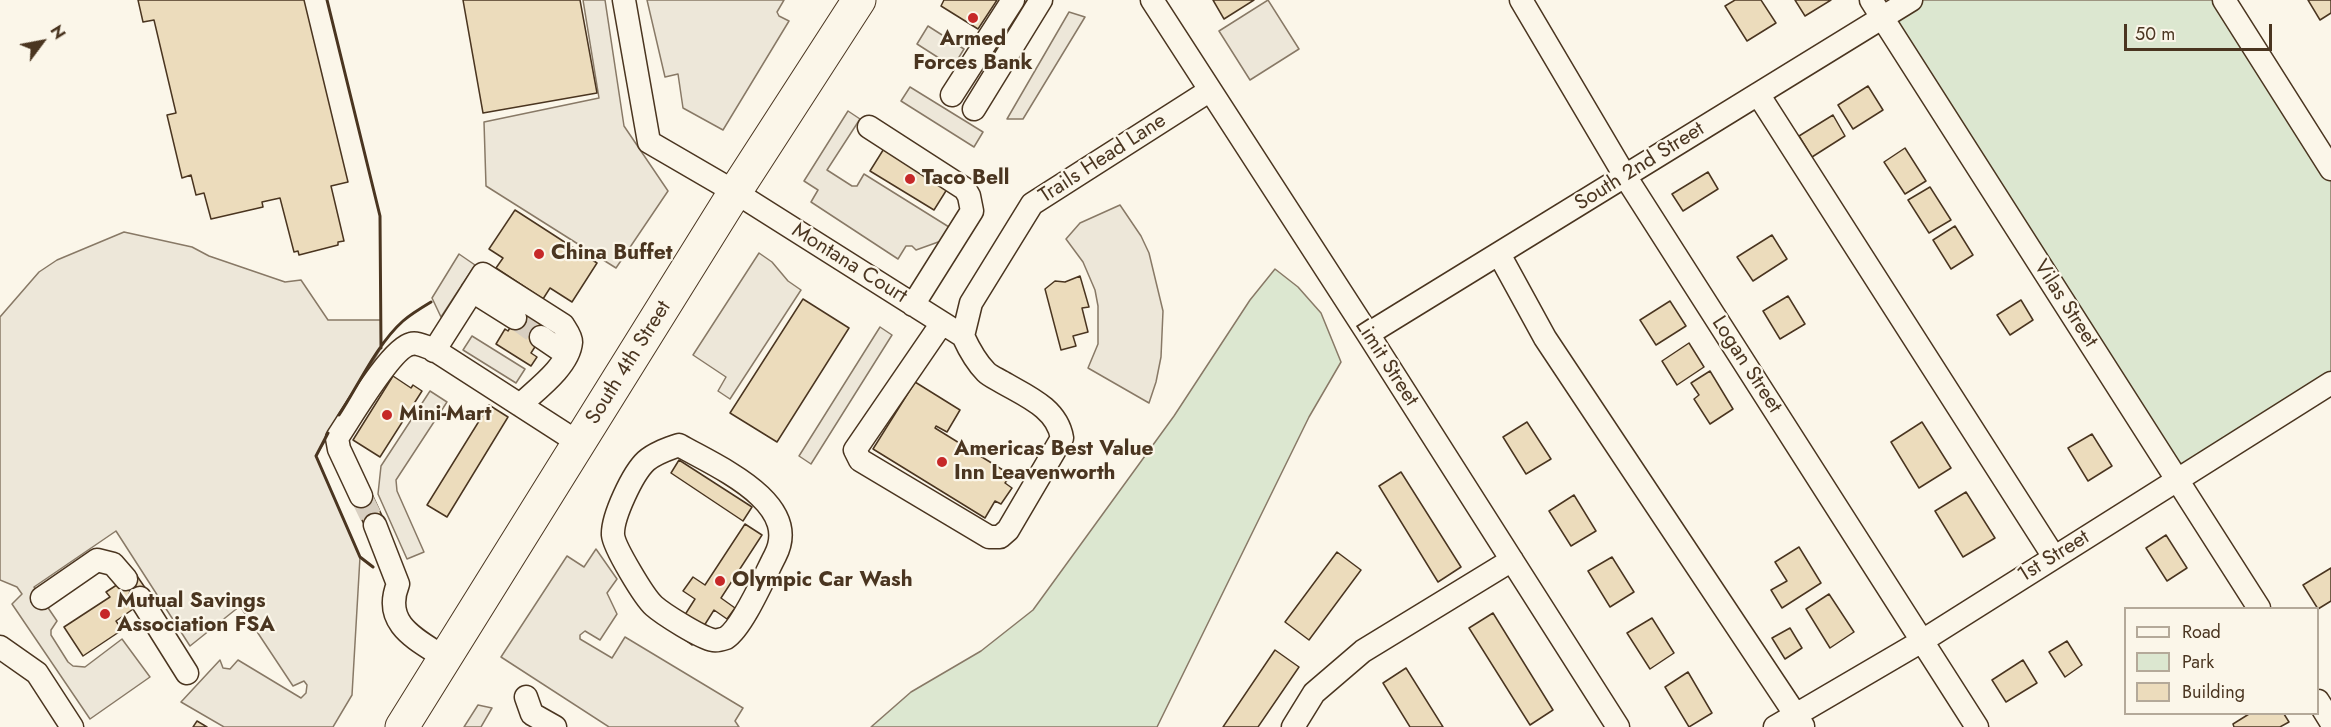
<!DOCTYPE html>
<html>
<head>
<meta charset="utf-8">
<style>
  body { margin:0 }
  #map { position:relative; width:2331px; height:727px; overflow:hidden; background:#fbf6e9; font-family:Jost,sans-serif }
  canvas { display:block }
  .legend { position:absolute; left:2124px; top:607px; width:195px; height:108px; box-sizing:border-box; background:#fbf6e9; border:2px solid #b4a999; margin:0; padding:8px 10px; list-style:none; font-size:18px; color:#4a3520 }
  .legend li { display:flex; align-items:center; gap:12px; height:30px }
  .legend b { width:30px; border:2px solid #b4a999 }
  .north { position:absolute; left:12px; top:12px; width:60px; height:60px; -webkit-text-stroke:4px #fbf6e9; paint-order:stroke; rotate:58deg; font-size:16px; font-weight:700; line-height:24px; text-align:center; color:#4a3520 }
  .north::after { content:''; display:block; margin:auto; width:21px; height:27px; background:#4a3520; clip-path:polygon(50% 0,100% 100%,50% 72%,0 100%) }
  .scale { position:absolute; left:2124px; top:24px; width:148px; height:27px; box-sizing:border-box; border:3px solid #4a3520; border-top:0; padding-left:8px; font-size:18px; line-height:21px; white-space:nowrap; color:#4a3520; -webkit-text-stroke:4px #fbf6e9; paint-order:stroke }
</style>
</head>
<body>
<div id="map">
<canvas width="2331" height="727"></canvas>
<ul class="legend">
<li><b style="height:8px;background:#fbf6e9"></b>Road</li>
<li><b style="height:16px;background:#dce7d0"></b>Park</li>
<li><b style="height:16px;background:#ecdcbc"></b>Building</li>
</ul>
<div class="north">N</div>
<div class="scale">50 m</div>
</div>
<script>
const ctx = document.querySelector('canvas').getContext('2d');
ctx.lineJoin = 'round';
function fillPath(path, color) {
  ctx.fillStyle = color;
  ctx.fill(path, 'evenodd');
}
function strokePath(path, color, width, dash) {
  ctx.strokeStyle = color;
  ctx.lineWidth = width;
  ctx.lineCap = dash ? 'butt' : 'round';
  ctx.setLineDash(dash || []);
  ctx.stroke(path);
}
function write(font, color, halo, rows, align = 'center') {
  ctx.font = font + ' Jost,sans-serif';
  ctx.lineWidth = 4.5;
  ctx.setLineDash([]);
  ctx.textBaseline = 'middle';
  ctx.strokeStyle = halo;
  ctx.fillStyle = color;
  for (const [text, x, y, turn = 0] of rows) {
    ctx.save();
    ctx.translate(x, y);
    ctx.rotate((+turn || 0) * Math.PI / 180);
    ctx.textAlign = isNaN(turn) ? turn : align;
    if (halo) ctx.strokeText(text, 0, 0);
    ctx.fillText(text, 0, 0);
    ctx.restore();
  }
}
const green = new Path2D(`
  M 1911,0 L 2224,0 L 2331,169 L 2331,383 L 2177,479 L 1882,18 Z
  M 1275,269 L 1298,287 L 1321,313 L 1341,362 L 1309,417 L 1157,727 L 871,727 L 911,692 L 981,651 L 1033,610 L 1174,416 L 1250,300 Z`);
fillPath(green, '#dce7d0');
strokePath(green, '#887966', 1.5);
const parking = new Path2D(`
  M 583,0 L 605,0 L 624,126 L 668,191 L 616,268 L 486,186 L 484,122 L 599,98 Z
  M 647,0 L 784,0 L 777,12 L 779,16 L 789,21 L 723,130 L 683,108 L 678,74 L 665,77 Z
  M 1268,0 L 1299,49 L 1250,80 L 1219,31 Z
  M 1069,12 L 1085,17 L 1023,119 L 1007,119 Z
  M 928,26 L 964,49 L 953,67 L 917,44 Z
  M 910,87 L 983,132 L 974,147 L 901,101 Z
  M 848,111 L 860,119 L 827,170 L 852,186 L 857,186 L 864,174 L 949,227 L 941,241 L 916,250 L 912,246 L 906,246 L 898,259 L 811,202 L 818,190 L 804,181 Z
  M 1120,205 L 1141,236 L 1149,253 L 1163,311 L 1161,357 L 1156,382 L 1149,403 L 1088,368 L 1098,344 L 1098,306 L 1095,290 L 1083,262 L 1066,239 L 1080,223 Z
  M 124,232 L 192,247 L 209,256 L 285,282 L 301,280 L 328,320 L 381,320 L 381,348 L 316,456 L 360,557 L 352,695 L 333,727 L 224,727 L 181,702 L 220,660 L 223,668 L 230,669 L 238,660 L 301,698 L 306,693 L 307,685 L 304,681 L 293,686 L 240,606 L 190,646 L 116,531 L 34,587 L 57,621 L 51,630 L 51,635 L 68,662 L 73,666 L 85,667 L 122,639 L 150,677 L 90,719 L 12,604 L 22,594 L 17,587 L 0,580 L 0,317 L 39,272 L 57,260 Z
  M 759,253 L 772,262 L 788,281 L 801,290 L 730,399 L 718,391 L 726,377 L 693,355 Z
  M 459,254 L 475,265 L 441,317 L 432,298 Z
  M 880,327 L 892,335 L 811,464 L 799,456 Z
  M 472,336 L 525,369 L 516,383 L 463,350 Z
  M 430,391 L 447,402 L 396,480 L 397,491 L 424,552 L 407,559 L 378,494 L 381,466 Z
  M 596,549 L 617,579 L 607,593 L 617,614 L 600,640 L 585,631 L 580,635 L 580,639 L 612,658 L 625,637 L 743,708 L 735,721 L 739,727 L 609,727 L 501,657 L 567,556 L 584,567 Z
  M 478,705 L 492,708 L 481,727 L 464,727 Z`);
fillPath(parking, '#ede7d9');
strokePath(parking, '#887966', 1.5);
const building = new Path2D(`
  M 138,0 L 304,0 L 348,182 L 331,186 L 344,241 L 338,242 L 338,245 L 299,255 L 298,251 L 294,252 L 280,198 L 262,202 L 263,207 L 211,219 L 204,193 L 196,195 L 191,175 L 182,178 L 167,115 L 176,113 L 154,20 L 143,22 Z
  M 463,0 L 580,0 L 597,93 L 483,113 Z
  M 944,0 L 997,0 L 978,29 L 941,6 Z
  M 1213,0 L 1254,0 L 1224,19 Z
  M 1735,0 L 1761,0 L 1776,23 L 1747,41 L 1725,6 Z
  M 1795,0 L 1831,0 L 1805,16 Z
  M 2308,0 L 2331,0 L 2331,13 L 2320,20 Z
  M 1868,86 L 1883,110 L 1853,129 L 1838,105 Z
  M 1833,115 L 1845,136 L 1812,157 L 1799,136 Z
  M 885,147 L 949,186 L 934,210 L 870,171 Z
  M 1905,148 L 1926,181 L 1905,194 L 1884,162 Z
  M 1708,172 L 1718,189 L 1683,211 L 1672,194 Z
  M 1930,187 L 1951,220 L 1929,233 L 1908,200 Z
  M 515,210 L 597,263 L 572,302 L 550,288 L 543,299 L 496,268 L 503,258 L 489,249 Z
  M 1955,226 L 1973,255 L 1951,269 L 1933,240 Z
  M 1772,235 L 1787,259 L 1753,281 L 1737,257 Z
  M 1080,276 L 1089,307 L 1082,308 L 1088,332 L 1073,336 L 1076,346 L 1061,350 L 1045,289 L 1055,281 L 1065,282 Z
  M 1788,296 L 1805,324 L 1780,339 L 1763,311 Z
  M 803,299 L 849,328 L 777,442 L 730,413 Z
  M 2021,300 L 2033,320 L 2010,335 L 1997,315 Z
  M 1670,301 L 1686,326 L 1656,345 L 1640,320 Z
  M 522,308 L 549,325 L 531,353 L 537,357 L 531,366 L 496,344 L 505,329 L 508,331 Z
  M 1689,343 L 1704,367 L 1677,385 L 1662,361 Z
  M 1710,371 L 1733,409 L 1710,424 L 1694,399 L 1699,395 L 1691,383 Z
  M 393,376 L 411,388 L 413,385 L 422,391 L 380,457 L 353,440 Z
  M 915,382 L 960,410 L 947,432 L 936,426 L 935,428 L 1011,475 L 1005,483 L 1012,488 L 1001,504 L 995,501 L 985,518 L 873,449 Z
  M 489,405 L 508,417 L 447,517 L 427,505 Z
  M 1527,422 L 1551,459 L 1526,474 L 1503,437 Z
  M 1922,422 L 1951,468 L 1919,488 L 1891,442 Z
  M 2092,434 L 2112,466 L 2088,481 L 2068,448 Z
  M 679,460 L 752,507 L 743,521 L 671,473 Z
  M 1401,472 L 1461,567 L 1438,582 L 1379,486 Z
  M 371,492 L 384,520 L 366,529 L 353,500 Z
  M 1966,492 L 1995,538 L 1963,557 L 1935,511 Z
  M 1574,495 L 1596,531 L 1571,546 L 1549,511 Z
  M 745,524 L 762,535 L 721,598 L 735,608 L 727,619 L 714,610 L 692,645 L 674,632 L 695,599 L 683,591 L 693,577 L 705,585 Z
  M 2166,535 L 2187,568 L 2167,581 L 2146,548 Z
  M 1799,547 L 1821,583 L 1782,608 L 1771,590 L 1787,581 L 1775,562 Z
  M 1337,552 L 1361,570 L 1309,640 L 1285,622 Z
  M 1612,557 L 1634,592 L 1610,607 L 1588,571 Z
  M 2331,568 L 2331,601 L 2318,609 L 2303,585 Z
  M 135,573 L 148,592 L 136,607 L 116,621 L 122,630 L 83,656 L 64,627 L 110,597 L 106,592 Z
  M 1829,594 L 1854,632 L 1830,648 L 1806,609 Z
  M 1493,613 L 1553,710 L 1530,725 L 1469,628 Z
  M 1652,618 L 1674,653 L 1650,669 L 1627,633 Z
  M 1790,628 L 1802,648 L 1785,659 L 1772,638 Z
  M 2067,641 L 2082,665 L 2065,677 L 2049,652 Z
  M 1275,650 L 1299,667 L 1258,727 L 1223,727 Z
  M 2023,660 L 2037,683 L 2006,702 L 1992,680 Z
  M 1406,668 L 1443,727 L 1410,727 L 1383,683 Z
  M 1688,672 L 1712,713 L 1689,727 L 1665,687 Z
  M 2249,714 L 2284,714 L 2289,722 L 2280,727 L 2234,727 L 2233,724 Z
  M 197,721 L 207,727 L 193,727 Z`);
fillPath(building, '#ecdcbc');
strokePath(building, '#4a3520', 1.5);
strokePath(new Path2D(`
  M 515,318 L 541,337
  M 361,496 L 375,525`), '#d8cfc1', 22, [22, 11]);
const minor = new Path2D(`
  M 624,0 L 649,142 L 735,192 L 963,336 C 969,349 976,362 986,372 C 990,376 997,379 1002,382 C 1026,396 1057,408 1062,438 L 1008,530 L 1000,537 L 989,537 L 860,460 L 855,450 L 942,323
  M 1152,0 L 1368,334 L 1618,727
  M 1521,0 L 1625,176 L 1977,727
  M 1871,0 L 2259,608
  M 2224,0 L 2331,169
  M 1758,94 L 2054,557
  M 952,95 L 1013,0
  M 974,109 L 1041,0
  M 869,127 L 965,189 L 969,196 L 972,211 L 913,305
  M 1499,254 L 1545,338 L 1803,726
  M 472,291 L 515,318
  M 1368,334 L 1911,0
  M 963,336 L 971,303 L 1032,204 L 1209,91
  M 541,337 L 566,354
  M 434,351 L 483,274 L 563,325 C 566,330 571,336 571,342 C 569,366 536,390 520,405
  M 679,445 C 715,466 803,502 775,556 C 765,575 743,627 726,638 C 723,639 716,641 713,640 C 701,638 663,614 654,606 C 644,597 614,547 613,535 C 612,517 633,473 646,461 C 655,453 668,449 679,445 Z
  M 361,496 L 339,449 L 337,438 C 350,419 391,348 411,344 C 417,342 426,347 433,349 L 579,443
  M 375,525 L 398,584 C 382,624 416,639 445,658
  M 42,598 L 97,560 L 113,564 L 126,579
  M 140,598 L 187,673
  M 0,647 L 37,673 L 72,727
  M 526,697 L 532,714 L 555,727
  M 2318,701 L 2331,722
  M 1293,727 L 1314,693 L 1363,651 L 1512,560
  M 1775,727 L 1922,641 L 2331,383`);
const highway = new Path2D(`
  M 402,727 L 735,192 L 859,0`);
strokePath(minor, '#4a3520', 25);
strokePath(highway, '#4a3520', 35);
strokePath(minor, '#fbf6e9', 22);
strokePath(highway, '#fbf6e9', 33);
strokePath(new Path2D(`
  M 327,0 L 380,216 L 381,348
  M 339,415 C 358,386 377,344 403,321 C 411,314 421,308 431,302
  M 328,433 L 316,456 L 360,557 L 373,567`), '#4a3520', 3);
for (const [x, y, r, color] of [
  [973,18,6,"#c62828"],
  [910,179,6,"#c62828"],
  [539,254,6,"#c62828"],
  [387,415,6,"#c62828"],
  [942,462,6,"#c62828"],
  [720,581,6,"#c62828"],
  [105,614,6,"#c62828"]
]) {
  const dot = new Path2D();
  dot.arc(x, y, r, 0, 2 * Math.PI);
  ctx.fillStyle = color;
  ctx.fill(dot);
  strokePath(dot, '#fbf6e9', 2);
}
write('bold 21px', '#4a3520', '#fbf6e9', [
  ["Armed",973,40,"center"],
  ["Forces Bank",973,64,"center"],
  ["Taco Bell",922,179],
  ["China Buffet",551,254],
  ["Mini-Mart",399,415],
  ["Americas Best Value",954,450],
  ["Inn Leavenworth",954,474],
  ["Olympic Car Wash",732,581],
  ["Mutual Savings",117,602],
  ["Association FSA",117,626]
], 'left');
write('21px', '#4a3520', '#fbf6e9', [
  ["Trails Head Lane",1103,159,-33],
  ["South 2nd Street",1640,167,-32],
  ["Montana Court",849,264,32],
  ["Vilas Street",2065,304,57],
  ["South 4th Street",629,363,-58],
  ["Limit Street",1386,363,57],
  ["Logan Street",1746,365,57],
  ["1st Street",2054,557,-32]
]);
</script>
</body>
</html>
